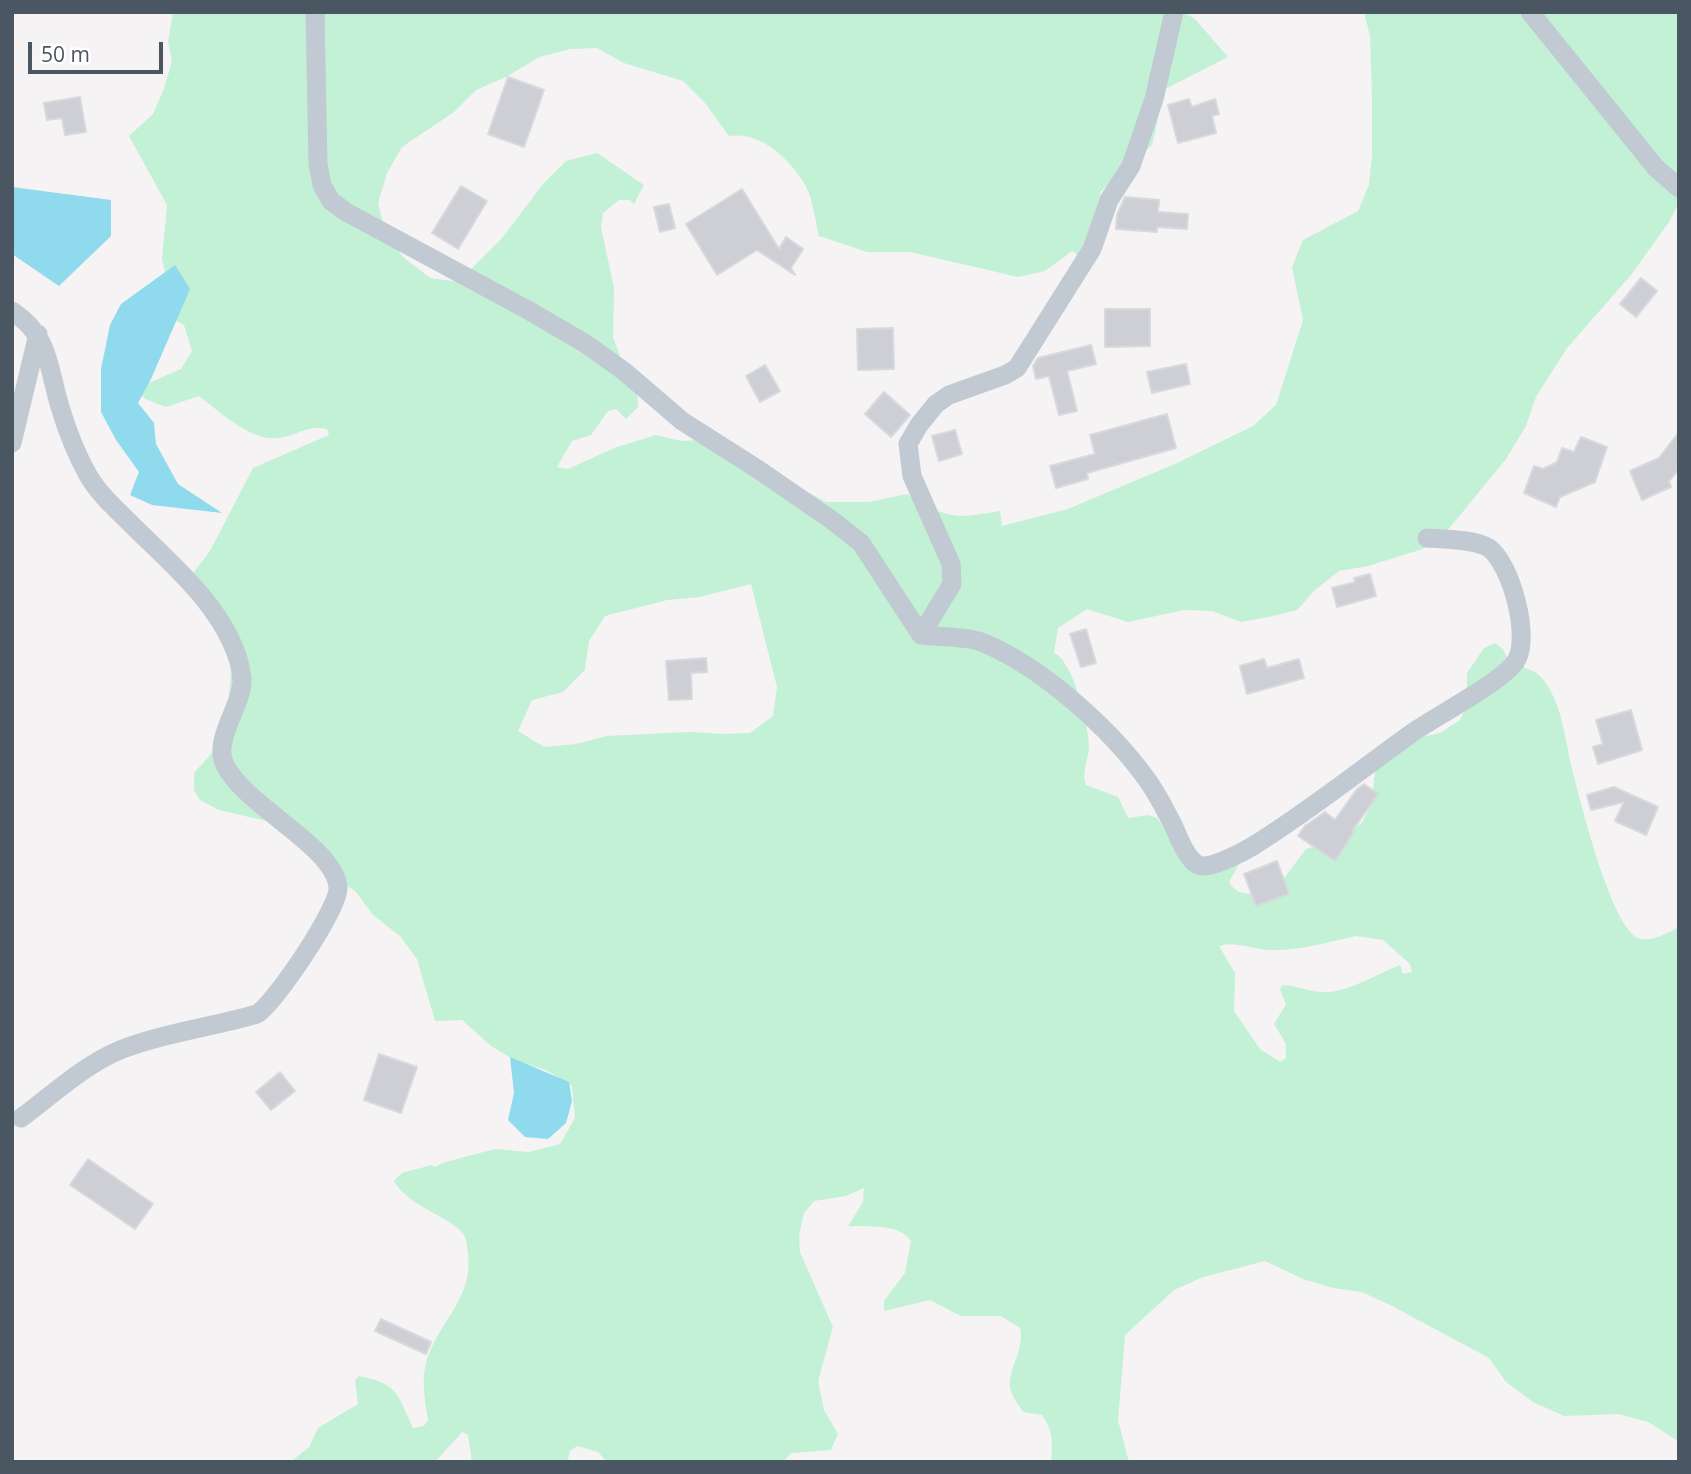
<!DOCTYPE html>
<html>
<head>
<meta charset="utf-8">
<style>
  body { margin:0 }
  #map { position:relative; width:1691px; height:1474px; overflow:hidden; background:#f5f3f3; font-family:"Open Sans",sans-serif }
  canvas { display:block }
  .frame { position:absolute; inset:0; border:14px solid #4a5661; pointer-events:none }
  .scale { position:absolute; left:28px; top:42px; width:135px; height:32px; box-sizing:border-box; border:4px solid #4a5661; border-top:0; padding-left:9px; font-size:21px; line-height:24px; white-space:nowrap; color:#4a5661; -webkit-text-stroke:5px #fff; paint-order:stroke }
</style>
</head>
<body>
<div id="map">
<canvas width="1691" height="1474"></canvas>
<div class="frame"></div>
<div class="scale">50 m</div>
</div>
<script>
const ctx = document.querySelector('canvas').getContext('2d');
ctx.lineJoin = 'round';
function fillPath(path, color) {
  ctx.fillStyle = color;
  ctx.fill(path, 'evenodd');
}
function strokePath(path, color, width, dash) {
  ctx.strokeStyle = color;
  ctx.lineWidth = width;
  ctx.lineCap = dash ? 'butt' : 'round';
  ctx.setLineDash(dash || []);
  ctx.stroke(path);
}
fillPath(new Path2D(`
  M 173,12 L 1184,12 L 1196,20 L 1228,57 L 1165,89 L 1152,145 L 1101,191 L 1084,260 L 1072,251 L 1045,271 L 1018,277 L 910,252 L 867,252 L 819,236 C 815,220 813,197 804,183 C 789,158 760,131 729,136 L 705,103 L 683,81 L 624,63 L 597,48 L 570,49 L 539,57 L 506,77 L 476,90 L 454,112 L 402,147 L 387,173 L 378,203 L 386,234 L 403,257 L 430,278 L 458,282 L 502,238 L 544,183 L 566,161 L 597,153 L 644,185 L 634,204 L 630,200 L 619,200 L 603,213 L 601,227 L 614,288 L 613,337 L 622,362 L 637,385 L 638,407 L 626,419 L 616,409 L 608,411 L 591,435 L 572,441 L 557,467 L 568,469 L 614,448 L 656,435 L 681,441 L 700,440 L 739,455 L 826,502 L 869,502 L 907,494 C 948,519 953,519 1000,511 L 1002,526 L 1068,509 L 1177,463 L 1253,426 L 1276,405 L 1303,320 L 1292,267 L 1303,240 L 1358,211 L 1369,185 L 1372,156 L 1372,97 L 1370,36 L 1364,12 L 1679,12 L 1679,202 L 1669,222 L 1631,275 L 1567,348 L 1536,397 L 1526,426 L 1506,459 L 1447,531 L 1423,549 L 1368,566 L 1339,571 L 1315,590 L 1297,610 L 1268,617 L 1241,622 L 1212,611 L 1184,610 L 1128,622 L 1087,609 L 1058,628 L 1054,653 C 1073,660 1090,728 1089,748 C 1088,760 1081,773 1086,785 L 1118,797 L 1128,818 L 1148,815 L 1157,818 L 1183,854 L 1239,864 L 1229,882 C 1239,900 1257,892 1275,890 L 1306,849 L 1336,839 L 1362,823 L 1371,804 L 1376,764 L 1400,742 L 1440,733 L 1460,720 L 1467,706 L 1467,673 L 1484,648 L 1495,643 L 1503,649 L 1509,662 C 1519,666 1536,670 1542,678 C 1562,702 1565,739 1572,769 C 1580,800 1611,927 1638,938 C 1652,943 1667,933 1679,927 L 1679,1442 L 1648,1422 L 1619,1414 L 1564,1416 L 1533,1402 L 1506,1382 L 1489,1358 L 1392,1306 L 1362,1292 L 1333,1288 L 1303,1279 L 1265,1261 L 1203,1277 L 1174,1290 L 1125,1335 L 1118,1420 L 1129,1462 L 1051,1462 C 1053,1442 1053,1431 1042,1415 L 1023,1412 C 1019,1405 1013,1398 1011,1391 C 1005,1372 1025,1352 1020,1328 L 1001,1316 L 961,1316 L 930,1300 L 884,1311 L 884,1301 L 905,1273 L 911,1241 C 899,1223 869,1227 848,1226 L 863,1202 L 864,1188 L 846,1196 L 814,1201 L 804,1213 L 799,1236 L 800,1252 L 833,1327 L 818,1381 L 824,1410 L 838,1434 L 831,1450 L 791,1453 L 783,1462 L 607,1462 L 598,1452 L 577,1446 L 570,1451 L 568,1459 L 569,1462 L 472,1462 L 468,1435 L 462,1432 L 435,1462 L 257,1462 L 293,1460 L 309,1447 L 318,1428 L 358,1404 L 355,1380 L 359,1376 C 399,1384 397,1394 413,1428 L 424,1426 L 428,1420 C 425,1402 422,1385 425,1367 C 435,1323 474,1301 468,1253 C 467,1248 467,1241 465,1237 C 456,1218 409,1208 394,1181 L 402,1173 L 432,1165 L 435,1167 L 442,1163 L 495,1149 L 529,1152 L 560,1144 L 575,1118 L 572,1086 L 546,1070 L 516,1061 L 491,1046 L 462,1020 L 435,1021 L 417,959 L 400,936 L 373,915 L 356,892 L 340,880 L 284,825 L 219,810 L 200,800 L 194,790 L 194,773 L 211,754 L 227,724 L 232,658 L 192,575 L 210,551 L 253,468 L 329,435 L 327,429 C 308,425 297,435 280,438 C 250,442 221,412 199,396 L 166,407 L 145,399 L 139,392 L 142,386 L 181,369 L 192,351 L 184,325 L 167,315 L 170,293 L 162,259 L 167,205 L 129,136 L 153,114 L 164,89 L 172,61 L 168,42 ZM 751,584 L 777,687 L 773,716 L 750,733 L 723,734 L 689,732 L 607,736 L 576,744 L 544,747 L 518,731 L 532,700 L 563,692 L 585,670 L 589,641 L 605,616 L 667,600 L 699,597 ZM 1356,936 L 1383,940 L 1410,964 L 1412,972 L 1403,974 L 1400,965 C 1377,974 1351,991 1326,992 C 1311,993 1297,985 1282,985 L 1280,990 L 1286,1004 L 1274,1024 L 1286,1044 L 1286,1058 L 1280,1062 L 1260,1049 L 1234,1011 L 1235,973 L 1219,946 C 1237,940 1255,951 1274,950 C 1302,950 1329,942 1356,936 Z`), '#c3f1d5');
fillPath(new Path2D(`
  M 12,187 L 111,200 L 111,236 L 59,286 L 12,254 Z
  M 175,265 L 190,289 L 151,379 L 138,403 L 154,423 L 156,444 L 178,484 L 222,513 L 152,505 L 130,495 L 139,472 L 116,440 L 101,412 L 101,369 L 110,325 L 121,304 Z
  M 510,1057 L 569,1082 L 572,1101 L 566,1123 L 548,1139 L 525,1137 L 508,1120 L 514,1093 Z`), '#90daee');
const building = new Path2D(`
  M 508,77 L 544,90 L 524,147 L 488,134 Z
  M 80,97 L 86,132 L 65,135 L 62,118 L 47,120 L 44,103 Z
  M 1189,99 L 1192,107 L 1215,99 L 1219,114 L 1212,116 L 1216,133 L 1178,143 L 1168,105 Z
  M 461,186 L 487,201 L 458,249 L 432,233 Z
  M 742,189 L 779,249 L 786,237 L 803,249 L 791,268 L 795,275 L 757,250 L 717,275 L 686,224 Z
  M 1125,197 L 1159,200 L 1158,212 L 1188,214 L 1187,229 L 1157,227 L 1157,232 L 1116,229 L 1117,215 Z
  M 669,204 L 675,228 L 660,232 L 654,207 Z
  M 1641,278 L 1657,291 L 1636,317 L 1620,304 Z
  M 1105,309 L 1150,309 L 1150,346 L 1105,347 Z
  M 893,328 L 894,369 L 858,370 L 857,329 Z
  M 1091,345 L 1096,364 L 1067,371 L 1077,411 L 1059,415 L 1049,376 L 1036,379 L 1033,366 L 1038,358 Z
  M 1186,364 L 1190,384 L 1152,393 L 1147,372 Z
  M 765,365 L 780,391 L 760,402 L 746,376 Z
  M 884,392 L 910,415 L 891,437 L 865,414 Z
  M 1167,414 L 1176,448 L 1087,473 L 1088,479 L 1056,488 L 1050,466 L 1095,454 L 1090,435 Z
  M 955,430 L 962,454 L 939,461 L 932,436 Z
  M 1679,432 L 1679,469 L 1669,481 L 1671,487 L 1642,500 L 1630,471 L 1659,458 Z
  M 1581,437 L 1607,447 L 1595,482 L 1560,497 L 1556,507 L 1524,493 L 1534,466 L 1543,469 L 1557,462 L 1562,448 L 1574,452 Z
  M 1370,574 L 1376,596 L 1337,607 L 1332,588 L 1355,582 L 1354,578 Z
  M 1086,629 L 1096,663 L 1081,667 L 1070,634 Z
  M 706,658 L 707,672 L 691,673 L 692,699 L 669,700 L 666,661 Z
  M 1264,659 L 1267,668 L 1299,659 L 1304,678 L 1247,694 L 1240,666 Z
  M 1631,710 L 1642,750 L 1598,764 L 1593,747 L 1603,744 L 1596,720 Z
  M 1364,784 L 1378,794 L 1352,831 L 1354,832 L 1335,861 L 1298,836 L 1305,826 L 1325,812 L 1335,820 L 1357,789 Z
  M 1614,787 L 1658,807 L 1646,835 L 1615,821 L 1624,802 L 1591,810 L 1587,795 Z
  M 1277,861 L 1289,894 L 1256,906 L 1244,874 Z
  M 379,1054 L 417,1067 L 401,1113 L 364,1100 Z
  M 280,1072 L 295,1091 L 271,1110 L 256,1092 Z
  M 88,1159 L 153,1204 L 135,1229 L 70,1185 Z
  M 381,1319 L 431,1342 L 426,1354 L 375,1331 Z`);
fillPath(building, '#cdcfd5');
strokePath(building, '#d7d9de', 2);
strokePath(new Path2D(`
  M 315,12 L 318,164 L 322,185 L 331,201 L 346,212 L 526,309 L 586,344 L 625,372 L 682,421 L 759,470 L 833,521 L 861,543 L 921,635
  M 1530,12 L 1656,168 L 1679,188
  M 12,311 C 50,336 48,367 60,407 C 67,430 76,454 88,475 C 98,493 116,509 130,523 C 168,561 217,601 236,653 C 239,660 241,671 242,679 C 243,705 212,740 225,765 C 246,807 334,846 338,887 C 340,907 275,1003 257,1014 C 212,1027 164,1033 120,1050 C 84,1065 52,1095 21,1118
  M 12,443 L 38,334
  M 921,635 C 939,637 968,636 984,643 C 1043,668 1111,729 1148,781 C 1158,795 1166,811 1174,827 C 1179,838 1183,850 1191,859 C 1194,863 1199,866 1204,866 C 1216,866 1243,852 1253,846 C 1308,812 1359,771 1412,733 C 1436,716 1502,682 1516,661 C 1531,637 1511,564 1489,548 C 1475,539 1443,539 1427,538
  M 921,635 L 952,584 L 951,564 L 912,476 L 908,444 L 919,425 L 936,404 L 949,395 L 1005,375 L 1017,368 L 1092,249 L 1109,200 L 1131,166 L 1154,99 L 1174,12`), '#c1cad2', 19);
</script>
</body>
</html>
